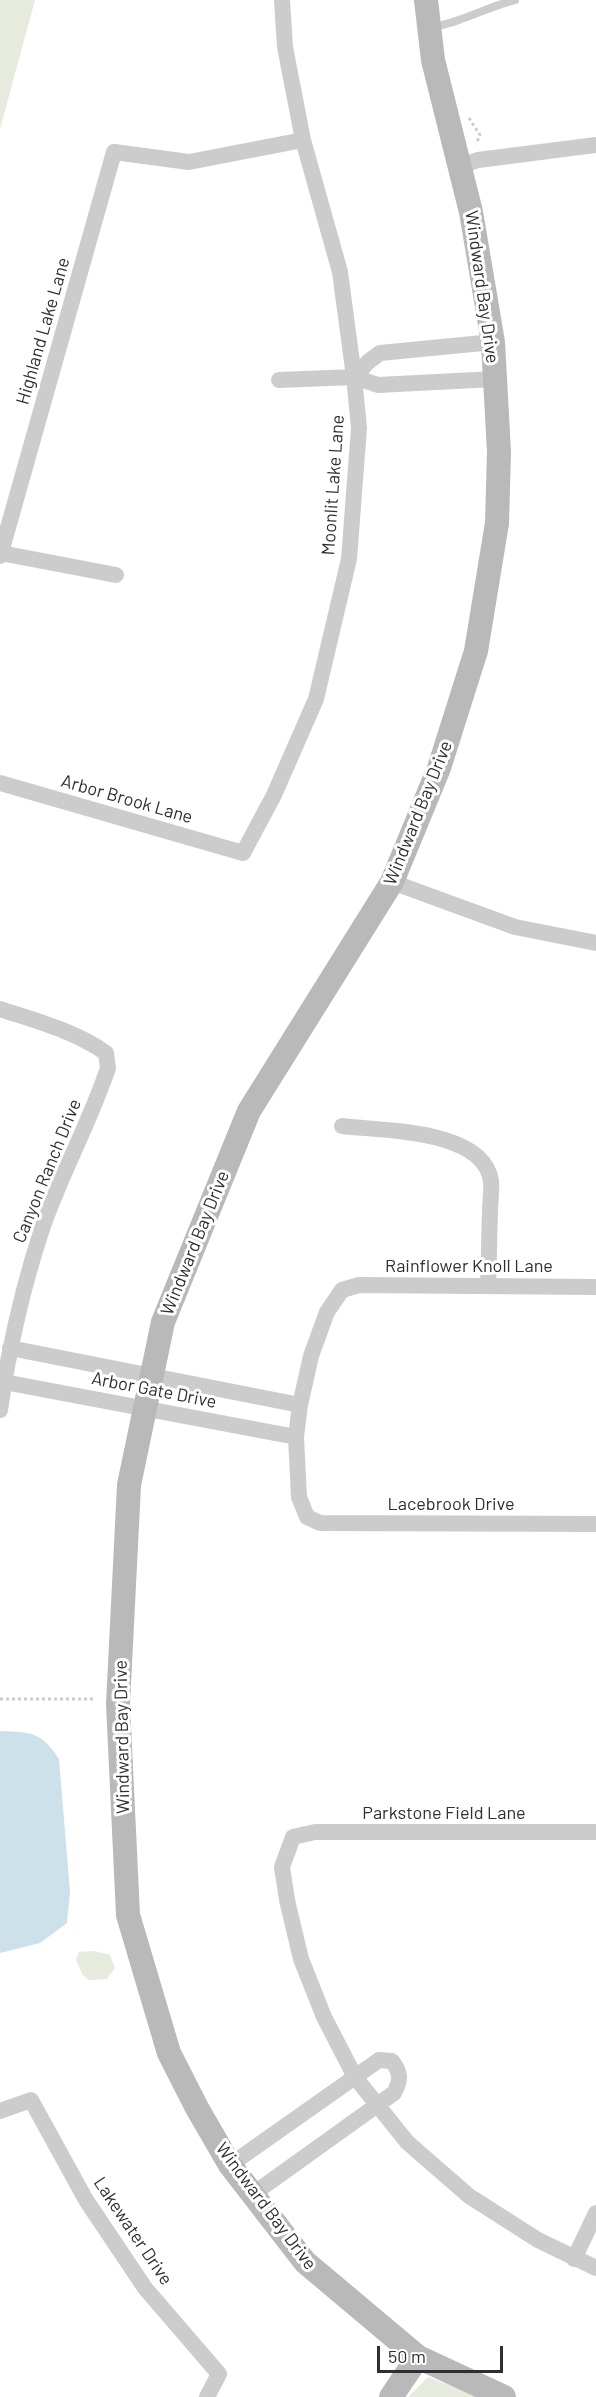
<!DOCTYPE html>
<html>
<head>
<meta charset="utf-8">
<style>
  body { margin:0 }
  #map { position:relative; width:596px; height:2397px; overflow:hidden; background:#fff; font-family:Barlow,sans-serif }
  canvas { display:block }
  .scale { position:absolute; left:377px; top:2346px; width:126px; height:27px; box-sizing:border-box; border:3px solid #2f2f2f; border-top:0; padding-left:8px; font-size:18px; line-height:21px; white-space:nowrap; color:#2f2f2f; -webkit-text-stroke:4px #fff; paint-order:stroke }
</style>
</head>
<body>
<div id="map">
<canvas width="596" height="2397"></canvas>
<div class="scale">50 m</div>
</div>
<script>
const ctx = document.querySelector('canvas').getContext('2d');
ctx.lineJoin = 'round';
function fillPath(path, color) {
  ctx.fillStyle = color;
  ctx.fill(path, 'evenodd');
}
function strokePath(path, color, width, dash) {
  ctx.strokeStyle = color;
  ctx.lineWidth = width;
  ctx.lineCap = dash ? 'butt' : 'round';
  ctx.setLineDash(dash || []);
  ctx.stroke(path);
}
function write(font, color, halo, rows, align = 'center') {
  ctx.font = font + ' Barlow,sans-serif';
  ctx.lineWidth = 6;
  ctx.setLineDash([]);
  ctx.textBaseline = 'middle';
  ctx.strokeStyle = halo;
  ctx.fillStyle = color;
  for (const [text, x, y, turn = 0] of rows) {
    ctx.save();
    ctx.translate(x, y);
    ctx.rotate((+turn || 0) * Math.PI / 180);
    ctx.textAlign = isNaN(turn) ? turn : align;
    if (halo) ctx.strokeText(text, 0, 0);
    ctx.fillText(text, 0, 0);
    ctx.restore();
  }
}
fillPath(new Path2D(`
  M 0,0 L 35,0 L 0,129 Z
  M 94,1951 L 110,1955 L 115,1968 L 107,1979 L 89,1980 L 82,1974 L 76,1960 L 79,1952 Z
  M 428,2377 L 480,2397 L 408,2397 Z`), '#e7ebde');
fillPath(new Path2D(`
  M 0,1731 C 31,1732 42,1732 59,1759 L 70,1892 L 67,1923 L 40,1943 L 0,1953 Z`), '#cce1ea');
strokePath(new Path2D(`
  M 469,118 L 480,135 L 476,144
  M 0,1699 L 96,1699`), '#ccc', 3, [3, 3]);
strokePath(new Path2D(`
  M 431,27 C 461,23 486,7 515,0`), '#ccc', 8);
strokePath(new Path2D(`
  M 461,166 L 478,160 L 596,145
  M 354,377 L 368,362 L 380,353 L 493,342
  M 279,380 L 354,377 L 378,385 L 495,379
  M 1,553 L 116,575
  M 0,556 L 114,152 L 189,162 L 303,140
  M 0,783 L 243,853 L 274,795 L 316,699 L 349,559 L 359,428 L 354,377 L 340,272 L 303,140 L 285,47 L 282,0
  M 392,882 L 515,927 L 596,943
  M 0,1009 C 36,1021 75,1031 106,1053 L 108,1068 C 90,1122 62,1172 43,1226 C 23,1286 9,1347 0,1410
  M 342,1126 C 382,1131 484,1129 491,1181 C 492,1191 490,1202 490,1213 C 489,1237 489,1261 488,1286
  M 596,1287 L 359,1285 L 342,1290 L 327,1312 L 311,1356 L 300,1405 L 296,1437 L 299,1497 L 307,1517 L 320,1523 L 596,1524
  M 10,1348 L 300,1405
  M 4,1382 L 296,1437
  M 596,1832 L 315,1832 L 293,1837 L 282,1867 L 287,1900 L 301,1959 L 324,2017 L 355,2077 L 407,2142 L 469,2196 L 538,2240 L 596,2268
  M 0,2111 L 31,2100 L 86,2200 L 145,2288 L 219,2374 L 207,2397
  M 230,2165 L 379,2060 L 392,2061 C 401,2073 401,2080 394,2093 L 253,2194
  M 574,2259 L 596,2213`), '#ccc', 16);
strokePath(new Path2D(`
  M 426,0 L 433,60 L 471,212 L 493,342 L 499,452 L 497,523 L 476,651 L 439,768 L 392,882 L 249,1111 L 163,1322 L 129,1485 L 118,1704 L 128,1915 L 169,2053 L 197,2108 L 230,2165 L 305,2262 L 418,2357 L 504,2397
  M 391,2397 L 418,2357`), '#b9b9b9', 24);
write('18px', '#2f2f2f', '#fff', [
  ["Windward Bay Drive",482,287,82],
  ["Highland Lake Lane",43,331,-74],
  ["Moonlit Lake Lane",333,485,-86],
  ["Arbor Brook Lane",127,799,16],
  ["Windward Bay Drive",418,813,-68],
  ["Canyon Ranch Drive",47,1171,-68],
  ["Windward Bay Drive",195,1243,-68],
  ["Rainflower Knoll Lane",469,1266],
  ["Arbor Gate Drive",154,1390,11],
  ["Lacebrook Drive",451,1504],
  ["Windward Bay Drive",122,1737,-91],
  ["Parkstone Field Lane",444,1813],
  ["Windward Bay Drive",266,2206,53],
  ["Lakewater Drive",133,2231,56]
]);
</script>
</body>
</html>
